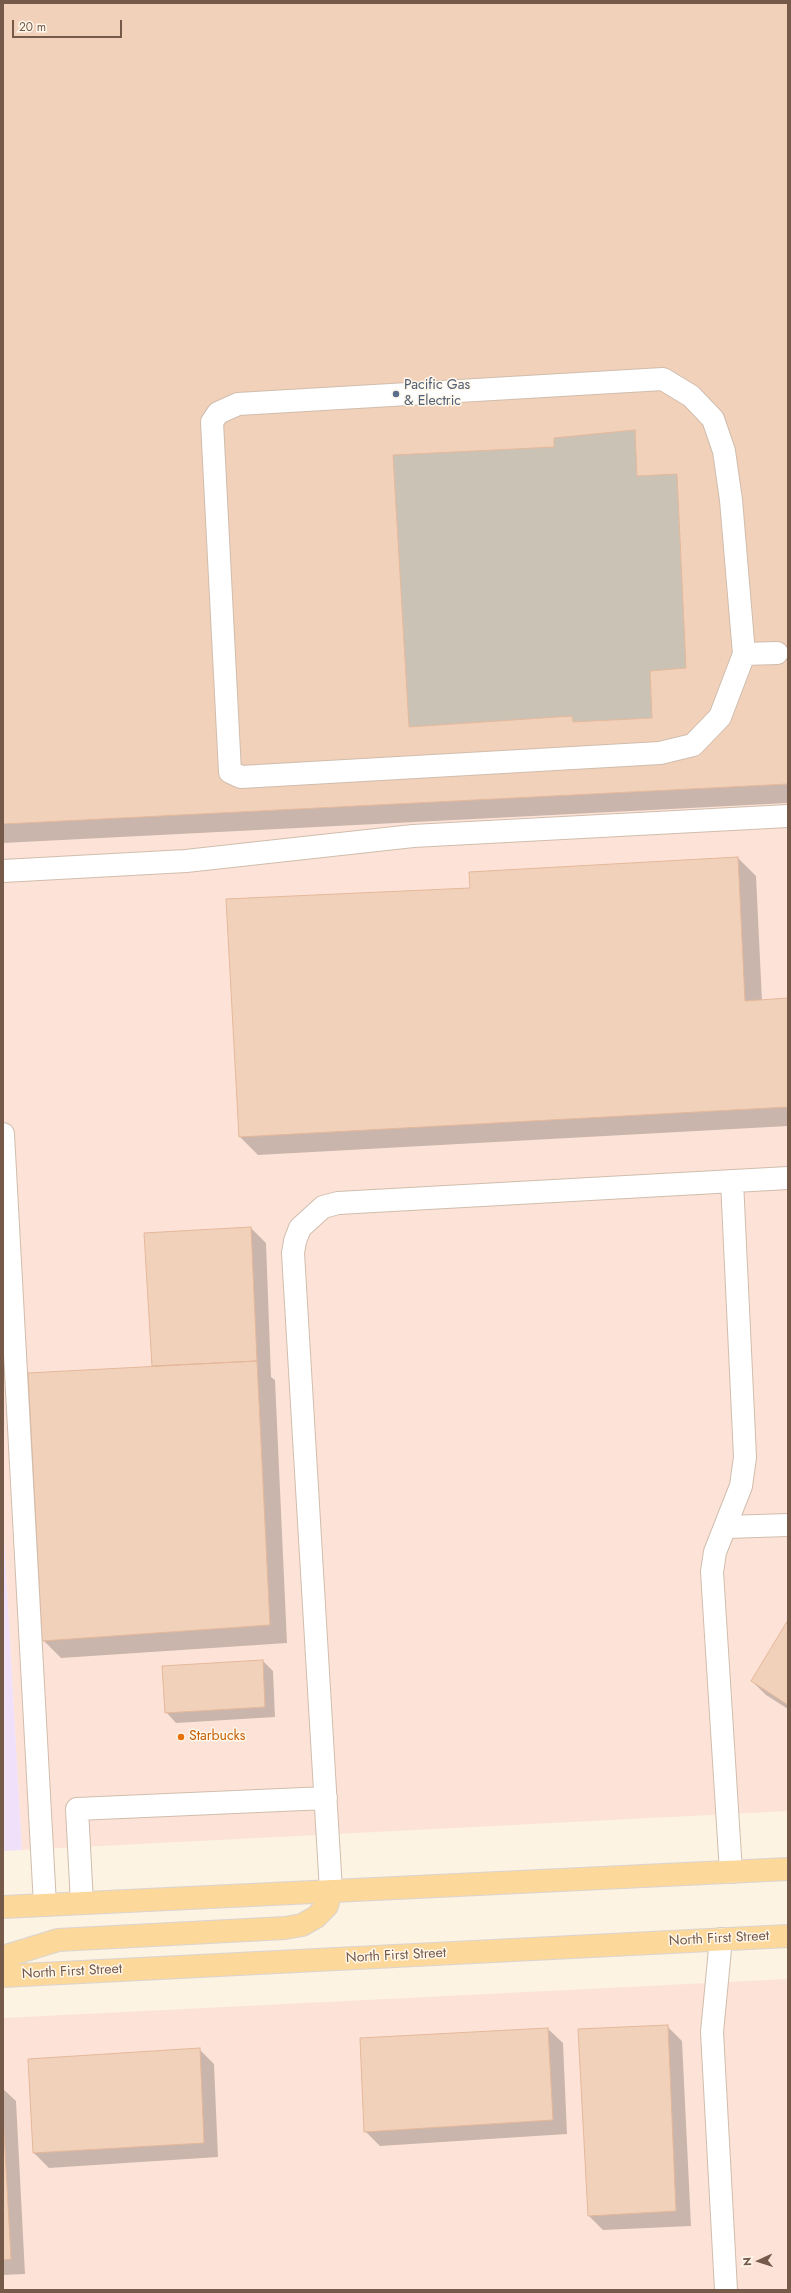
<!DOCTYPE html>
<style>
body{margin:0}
#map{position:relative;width:791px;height:2293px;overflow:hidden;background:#fcf3e3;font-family:Jost,sans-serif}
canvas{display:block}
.frame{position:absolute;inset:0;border:4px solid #755949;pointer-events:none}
.north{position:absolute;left:739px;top:2241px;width:40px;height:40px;-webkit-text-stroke:3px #fff7ea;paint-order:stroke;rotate:267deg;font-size:11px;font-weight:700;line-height:16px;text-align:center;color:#755949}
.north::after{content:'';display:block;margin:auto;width:14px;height:18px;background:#755949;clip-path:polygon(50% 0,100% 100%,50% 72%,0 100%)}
.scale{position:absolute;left:12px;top:20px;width:110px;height:18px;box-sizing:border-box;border:2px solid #755949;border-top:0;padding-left:5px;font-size:12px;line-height:14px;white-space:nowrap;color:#755949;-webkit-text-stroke:3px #fff7ea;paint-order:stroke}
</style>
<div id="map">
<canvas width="791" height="2293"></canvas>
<div class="frame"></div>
<div class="north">N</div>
<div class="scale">20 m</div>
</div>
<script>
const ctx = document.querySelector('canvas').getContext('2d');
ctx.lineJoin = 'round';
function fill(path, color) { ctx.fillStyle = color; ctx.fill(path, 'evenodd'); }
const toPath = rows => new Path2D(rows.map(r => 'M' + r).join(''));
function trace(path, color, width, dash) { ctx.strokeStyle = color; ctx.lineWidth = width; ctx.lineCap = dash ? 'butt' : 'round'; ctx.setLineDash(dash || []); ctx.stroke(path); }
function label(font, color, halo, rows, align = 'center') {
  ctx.font = font + ' Jost,sans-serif'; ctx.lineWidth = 3; ctx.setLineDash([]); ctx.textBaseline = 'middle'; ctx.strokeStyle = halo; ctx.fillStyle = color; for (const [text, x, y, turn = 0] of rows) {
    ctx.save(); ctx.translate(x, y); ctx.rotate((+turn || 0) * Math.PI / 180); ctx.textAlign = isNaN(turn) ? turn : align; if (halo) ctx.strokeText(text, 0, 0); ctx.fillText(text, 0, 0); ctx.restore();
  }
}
const commercial = toPath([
 [788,784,788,1811,22,1850,3,1519,3,824],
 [788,1979,788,2290,3,2290,3,2018]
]);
const education = toPath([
 [3,1519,22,1850,3,1851]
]);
const shadow = toPath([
 [3,3,788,3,788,803,3,843],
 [738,858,756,876,762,1001,788,999,788,1126,258,1155,240,1137,471,889,470,873],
 [251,1228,266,1243,271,1377,275,1380,287,1643,61,1658,43,1640,154,1368,145,1234],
 [788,1622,788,1709,766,1695,752,1681],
 [263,1661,273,1671,275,1717,176,1723,166,1712],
 [667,2026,682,2041,691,2226,603,2230,589,2216],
 [548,2029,563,2043,567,2134,380,2146,365,2131],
 [199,2049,214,2064,218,2157,49,2168,34,2153],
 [3,2089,16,2101,25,2274,3,2275]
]);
const building = toPath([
 [3,3,788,3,788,784,3,824,3,3],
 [635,430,637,476,677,474,686,668,650,671,652,718,573,722,572,716,409,727,393,455,554,447,554,438,635,430],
 [738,857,745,1001,788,998,788,1107,239,1137,226,899,470,888,469,872,738,857],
 [251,1227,257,1361,152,1366,144,1233,251,1227],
 [257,1361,270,1625,42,1641,28,1373,257,1361],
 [788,1620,788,1705,751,1681,788,1620],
 [263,1660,265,1707,165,1713,162,1666,263,1660],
 [668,2025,676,2211,588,2216,578,2029,668,2025],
 [548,2028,553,2120,364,2132,360,2038,548,2028],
 [200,2048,204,2143,33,2153,28,2059,200,2048],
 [3,2114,11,2259,3,2260,3,2114]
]);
const minor = toPath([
 [744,654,731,500,724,451,713,419,691,396,663,379,238,404,218,413,212,422,230,772,241,777,660,753,693,745,720,717,744,654,777,653],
 [3,871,186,861,413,836,788,816],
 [3,1134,45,1905],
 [727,1527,788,1525],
 [731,1872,712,1572,715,1552,741,1486,745,1457,732,1181],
 [331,1891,293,1253,295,1241,300,1228,323,1207,338,1203,788,1178],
 [82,1903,77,1809,326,1798],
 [721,1939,712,2032,726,2290]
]);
const major = toPath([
 [3,1907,788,1869],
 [3,1957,58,1940,285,1928,302,1925,316,1917,327,1906,331,1891],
 [3,1976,788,1936]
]);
const markers = [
 [396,394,4,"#5c6f8a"],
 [181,1737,4,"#e8710a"]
];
const serviceNames = [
 ["Pacific Gas",404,386],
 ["& Electric",404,402]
];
const foodNames = [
 ["Starbucks",189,1737]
];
const streetNames = [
 ["North First Street",719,1939,-3],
 ["North First Street",396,1956,-3],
 ["North First Street",72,1972,-3]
];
fill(commercial, '#fde3d7');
fill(education, '#f0e0f9');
fill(shadow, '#0003');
fill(building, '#f2d1bb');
trace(building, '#e5b89b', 1);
trace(minor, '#d0bdad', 24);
trace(major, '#dbd4d0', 24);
trace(minor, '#fff', 22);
trace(major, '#fcd89b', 22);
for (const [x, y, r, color] of markers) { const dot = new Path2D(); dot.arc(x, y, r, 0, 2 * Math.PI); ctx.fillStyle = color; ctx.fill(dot); trace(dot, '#fff7ea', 1.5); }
label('14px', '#4e5e75', '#fff7ea', serviceNames, 'left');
label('14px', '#c56008', '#fff7ea', foodNames, 'left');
label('14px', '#755949', '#fff7ea', streetNames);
</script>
